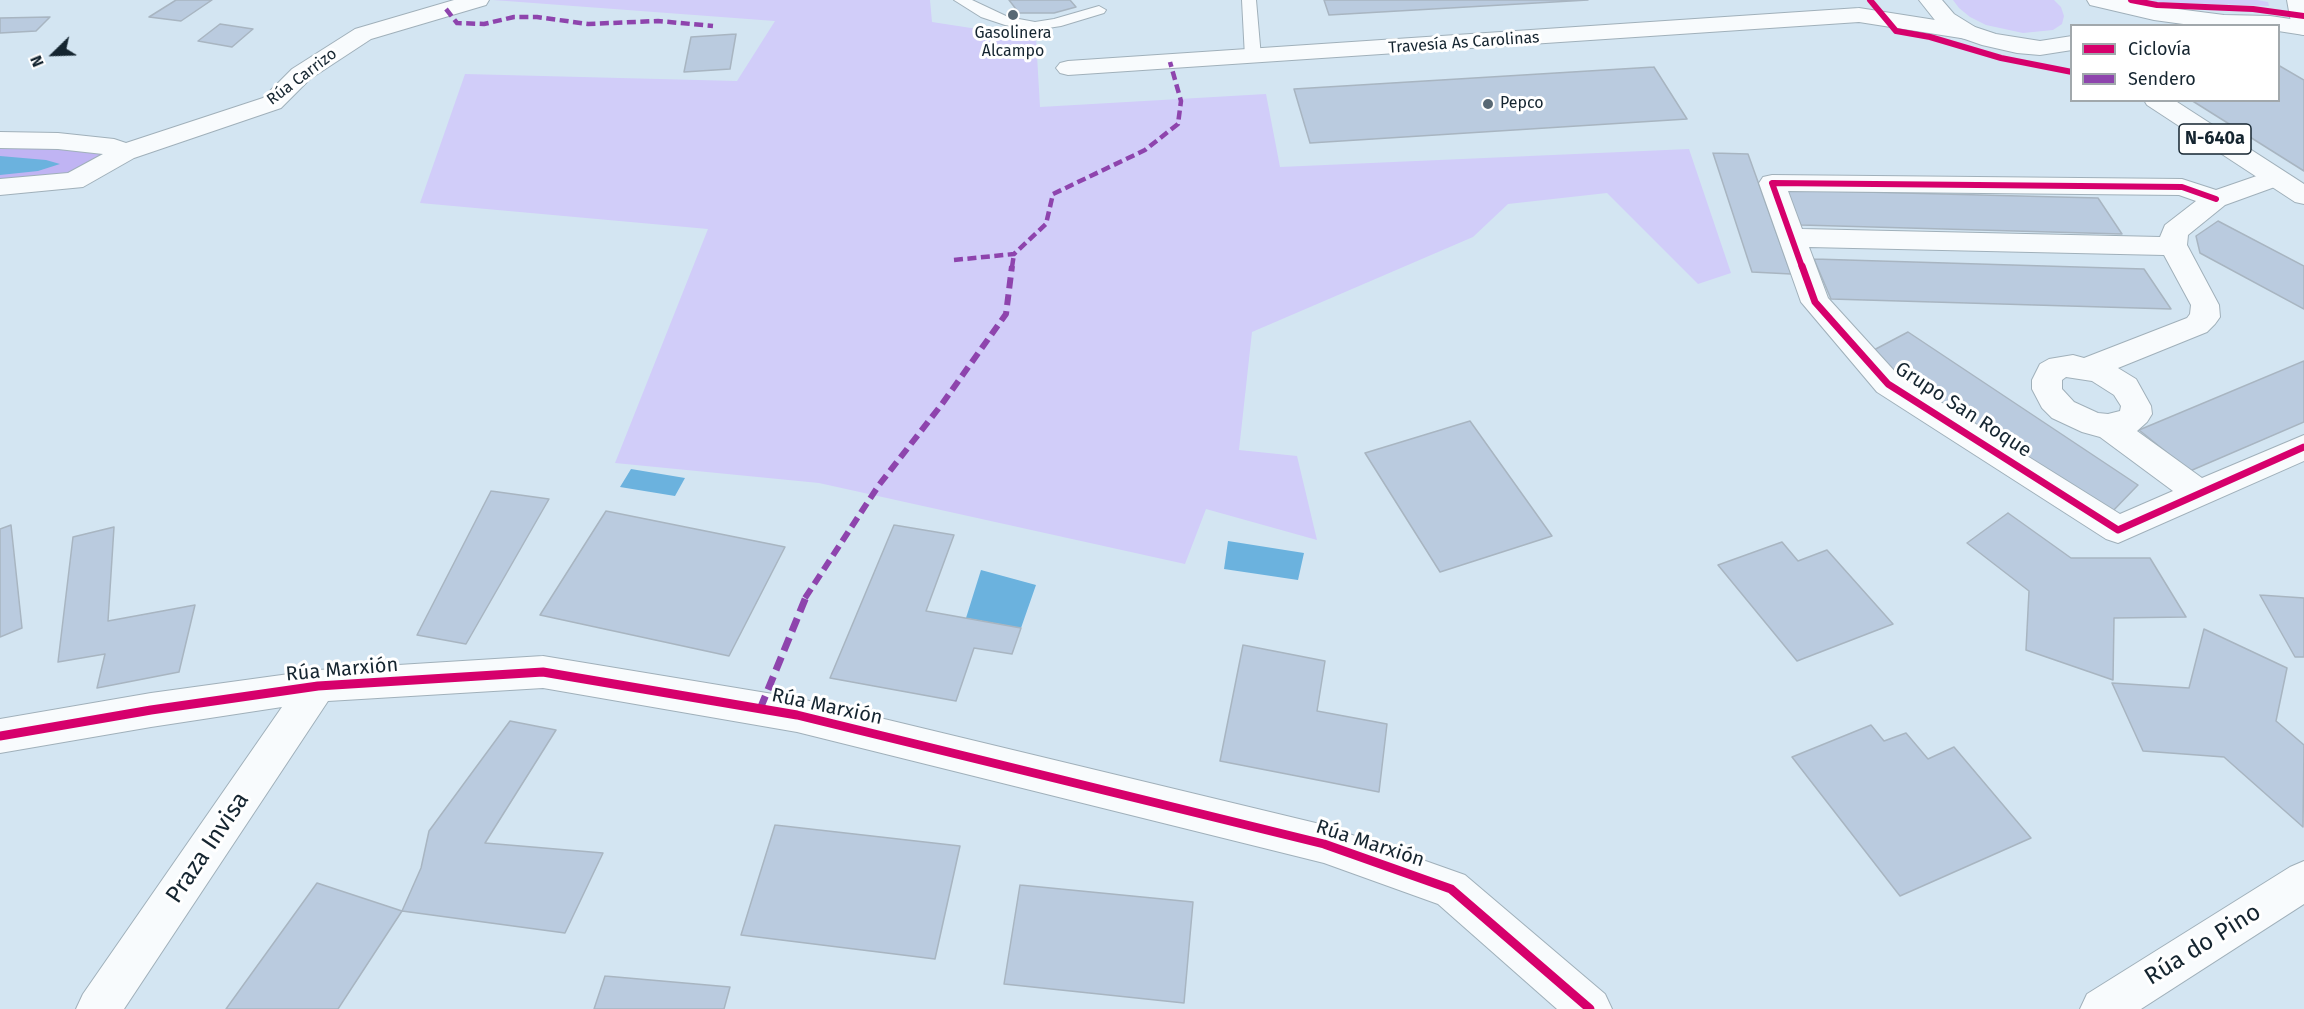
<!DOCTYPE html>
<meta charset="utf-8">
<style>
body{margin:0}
#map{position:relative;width:2304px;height:1009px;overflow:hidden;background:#d3e5f2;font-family:"Fira Sans",sans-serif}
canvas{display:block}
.legend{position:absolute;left:2070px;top:24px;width:210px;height:78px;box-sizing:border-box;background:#fff;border:2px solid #a1a8ac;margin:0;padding:8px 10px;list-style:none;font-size:18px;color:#152530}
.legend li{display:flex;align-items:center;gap:12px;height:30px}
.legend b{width:30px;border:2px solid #a1a8ac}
.north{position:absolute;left:24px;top:24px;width:60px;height:60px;-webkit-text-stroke:4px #fff;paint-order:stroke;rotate:247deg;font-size:16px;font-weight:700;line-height:24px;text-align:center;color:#152530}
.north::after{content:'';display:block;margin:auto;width:21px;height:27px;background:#152530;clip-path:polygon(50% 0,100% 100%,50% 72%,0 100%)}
</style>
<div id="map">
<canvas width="2304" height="1009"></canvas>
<ul class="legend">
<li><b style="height:8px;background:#d6006c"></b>Ciclovía</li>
<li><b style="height:8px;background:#8e44ad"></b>Sendero</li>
</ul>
<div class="north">N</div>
</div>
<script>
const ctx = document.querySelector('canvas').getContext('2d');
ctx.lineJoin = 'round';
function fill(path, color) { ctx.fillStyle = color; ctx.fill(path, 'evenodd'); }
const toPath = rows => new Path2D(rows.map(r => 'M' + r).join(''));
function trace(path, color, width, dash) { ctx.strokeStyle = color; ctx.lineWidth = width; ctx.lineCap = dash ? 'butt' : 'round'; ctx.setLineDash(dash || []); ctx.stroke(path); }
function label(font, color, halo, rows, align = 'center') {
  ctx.font = font + ' "Fira Sans",sans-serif'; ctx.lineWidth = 6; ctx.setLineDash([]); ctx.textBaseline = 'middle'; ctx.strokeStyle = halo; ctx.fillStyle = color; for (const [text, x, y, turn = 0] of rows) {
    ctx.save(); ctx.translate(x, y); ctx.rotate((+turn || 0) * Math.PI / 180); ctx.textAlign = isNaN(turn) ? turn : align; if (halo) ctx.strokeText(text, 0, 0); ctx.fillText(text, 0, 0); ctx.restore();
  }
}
const green = toPath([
 [493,0,930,0,932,22,1036,38,1040,107,1266,94,1280,167,1689,149,1731,273,1698,284,1607,193,1508,204,1473,237,1252,332,1239,450,1297,456,1317,540,1206,509,1185,564,819,483,615,463,708,229,420,203,465,74,737,81,775,21],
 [1953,0,2054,0,2061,7,2064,16,2062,24,2053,30,2023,33,1986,25,1970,17,1959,8],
 [2149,0,2257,0,2268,2,2269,6,2161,2]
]);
const forest = toPath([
 [0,140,114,147,74,181,0,187]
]);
const water = toPath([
 [0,156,46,160,60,164,38,171,0,175],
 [631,469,685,478,675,496,620,487],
 [1228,541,1304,553,1298,580,1224,569],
 [981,570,1036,585,1021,628,966,618]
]);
const building = toPath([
 [176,0,212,0,181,21,149,17,176,0],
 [1009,0,1070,0,1076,7,1054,13,1019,13,1009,0],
 [1324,0,1588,0,1329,15,1324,0],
 [50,17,36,31,0,33,0,18,50,17],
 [220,24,253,29,232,47,198,41,220,24],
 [736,34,730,69,684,72,691,37,736,34],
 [2278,65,2304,80,2304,171,2191,100,2278,100,2278,65],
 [1654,67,1687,119,1310,143,1294,89,1654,67],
 [1713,153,1748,154,1791,274,1752,272,1713,153],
 [1785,190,2098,198,2122,234,1801,225,1785,190],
 [2218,221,2304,266,2304,309,2200,253,2196,236,2218,221],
 [1814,259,2144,269,2171,309,1831,299,1814,259],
 [1908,332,2138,485,2109,515,1902,382,1872,351,1908,332],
 [2304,361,2304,422,2190,471,2139,430,2304,361],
 [1470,421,1552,536,1440,572,1365,453,1470,421],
 [491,491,549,499,466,644,417,635,491,491],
 [606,511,785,547,729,656,540,615,606,511],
 [2008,513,2071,558,2150,558,2186,617,2114,618,2113,680,2026,650,2029,591,1967,543,2008,513],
 [11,525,22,628,0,637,0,529,11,525],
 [894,525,954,535,926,611,1021,628,1012,654,974,648,956,701,830,678,894,525],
 [114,527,108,621,195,605,179,672,97,688,105,654,58,662,73,537,114,527],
 [1782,542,1798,561,1827,550,1893,624,1797,661,1718,565,1782,542],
 [2260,595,2304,598,2304,657,2295,657,2260,595],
 [2204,629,2287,668,2276,721,2304,745,2303,827,2224,757,2143,751,2112,683,2189,688,2204,629],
 [1243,645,1325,661,1317,711,1387,724,1379,792,1220,761,1243,645],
 [510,721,556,730,485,843,603,853,565,933,402,911,421,868,429,831,510,721],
 [1871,725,1884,741,1906,733,1928,759,1954,747,2031,838,1900,896,1792,757,1871,725],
 [775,825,960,846,935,959,741,935,775,825],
 [317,883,402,911,338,1009,226,1009,317,883],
 [1020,885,1193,902,1184,1003,1004,984,1020,885],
 [605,976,730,987,724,1009,594,1009,605,976]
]);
const service = toPath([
 [954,0,972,0,1008,17,1035,22,1054,19,1099,6,1106,10,1104,13,1061,26,1035,30,1005,25,981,17,954,0],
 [1242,0,1256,0,1261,57,1253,62,1245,57,1242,0]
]);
const minor = toPath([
 [454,0,489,0,486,5,371,39,310,79,281,108,134,158,83,187,0,195,0,179,68,173,103,154,58,149,0,148,0,132,58,133,114,139,126,143,263,98,292,69,355,29,454,0],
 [2287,0,2304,0,2304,35,2296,33,2292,28,2287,0],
 [1859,8,1967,25,1975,27,1979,32,1975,37,1967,39,1859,22,1068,75,1060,73,1056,68,1060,63,1068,61,1859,8],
 [2274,170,2283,172,2287,178,2283,184,2225,205,2188,235,2187,245,2219,305,2220,317,2215,324,2207,332,2118,368,2136,379,2151,406,2152,414,2147,422,2137,431,2202,478,2304,435,2304,461,2118,543,2106,539,1877,392,1801,302,1759,183,1763,177,1772,175,2182,179,2216,190,2274,170],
 [1788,191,2179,195,2196,201,2165,225,2160,237,1802,229,1788,191],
 [1809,247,2164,255,2191,305,2190,314,2187,318,2084,358,2073,355,2049,359,2040,364,2032,380,2032,389,2042,408,2052,418,2082,432,2100,437,2173,491,2120,514,1899,376,1828,298,1809,247],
 [2066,377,2092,381,2114,395,2121,406,2120,411,2108,414,2098,413,2074,402,2062,389,2062,380,2066,377],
 [543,656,797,698,1324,825,1465,875,1605,994,1612,1009,1557,1009,1438,904,1324,863,797,732,543,688,328,701,124,1009,76,1009,83,994,282,707,151,727,0,753,0,719,151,693,318,670,543,656],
 [2304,861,2304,904,2141,1009,2080,1009,2087,994,2290,867,2304,861]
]);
const primary = toPath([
 [1919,0,1942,0,1954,14,1975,27,1996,34,2040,41,2072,36,2072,50,2040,55,2017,53,1982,45,1959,37,1938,24,1919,0],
 [2087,0,2127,0,2154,6,2224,15,2270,16,2304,21,2304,35,2278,31,2278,26,2198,26,2154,20,2090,5,2087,0],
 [2144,100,2174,100,2304,184,2304,204,2295,202,2147,105,2144,100]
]);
const quietFar2 = toPath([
 [446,9,457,23,484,24,514,17,537,17,588,24,658,21,713,26],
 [954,260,1014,254,1046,224,1053,194,1145,150,1178,124,1181,101,1170,62],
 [1012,267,1014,254]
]);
const quietFar1 = toPath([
 [805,598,879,485,942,404,1006,314,1012,266]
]);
const quiet = toPath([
 [760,709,806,597]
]);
const cyclewayFar2 = toPath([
 [1870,0,1896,31,1930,37,2001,58,2072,72],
 [2131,0,2157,5,2253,9,2304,16],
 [1802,267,1772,183,2182,187,2216,199]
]);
const cyclewayFar1 = toPath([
 [1802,266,1815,302,1888,384,2118,530,2304,447]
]);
const cycleway = toPath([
 [0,736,151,710,318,686,543,672,797,715,1324,844,1451,889,1590,1009]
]);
const markers = [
 [1013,15,6,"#586874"],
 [1488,104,6,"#586874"]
];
const farPoinames = [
 ["Gasolinera",1013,34],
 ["Alcampo",1013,52],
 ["Pepco",1500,104,"left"]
];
const farStreetnames = [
 ["Travesía As Carolinas",1464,43,-4],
 ["Rúa Carrizo",302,77,-37]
];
const shields = [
 [2215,139,72]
];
const shieldNames = [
 ["N-640a",2215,139]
];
const streetNames = [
 ["Grupo San Roque",1963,410,33],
 ["Rúa Marxión",342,670,-5],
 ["Rúa Marxión",827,707,12],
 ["Rúa Marxión",1370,844,18]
];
const nearStreetnames = [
 ["Praza Invisa",208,848,-56],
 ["Rúa do Pino",2203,945,-32]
];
fill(green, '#d1cdf9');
fill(forest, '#c0b4f3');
fill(water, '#6bb2de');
fill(building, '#bacbdf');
trace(building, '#a8b5c1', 1.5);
trace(service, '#a0b0ba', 2);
trace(minor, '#a0b0ba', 2);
trace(primary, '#a0b0ba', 2);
fill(service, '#f8fbfd');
fill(minor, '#f8fbfd');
fill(primary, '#f8fbfd');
trace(quietFar2, '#8e44ad', 4.5, [9, 4.5]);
trace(quietFar1, '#8e44ad', 6, [11, 6]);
trace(quiet, '#8e44ad', 7, [14, 7]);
trace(cyclewayFar2, '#d6006c', 6);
trace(cyclewayFar1, '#d6006c', 7);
trace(cycleway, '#d6006c', 9);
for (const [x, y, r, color] of markers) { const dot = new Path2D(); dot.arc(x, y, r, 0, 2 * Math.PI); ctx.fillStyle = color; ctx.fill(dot); trace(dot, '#fff', 2); }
label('16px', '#152530', '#fff', farPoinames);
label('16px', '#152530', '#fff', farStreetnames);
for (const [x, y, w] of shields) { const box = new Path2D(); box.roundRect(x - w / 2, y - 15, w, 30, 4.5); ctx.fillStyle = '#fff'; ctx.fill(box); trace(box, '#152530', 1.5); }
label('bold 18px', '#152530', null, shieldNames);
label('20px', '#152530', '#fff', streetNames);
label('24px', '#152530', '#fff', nearStreetnames);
</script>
